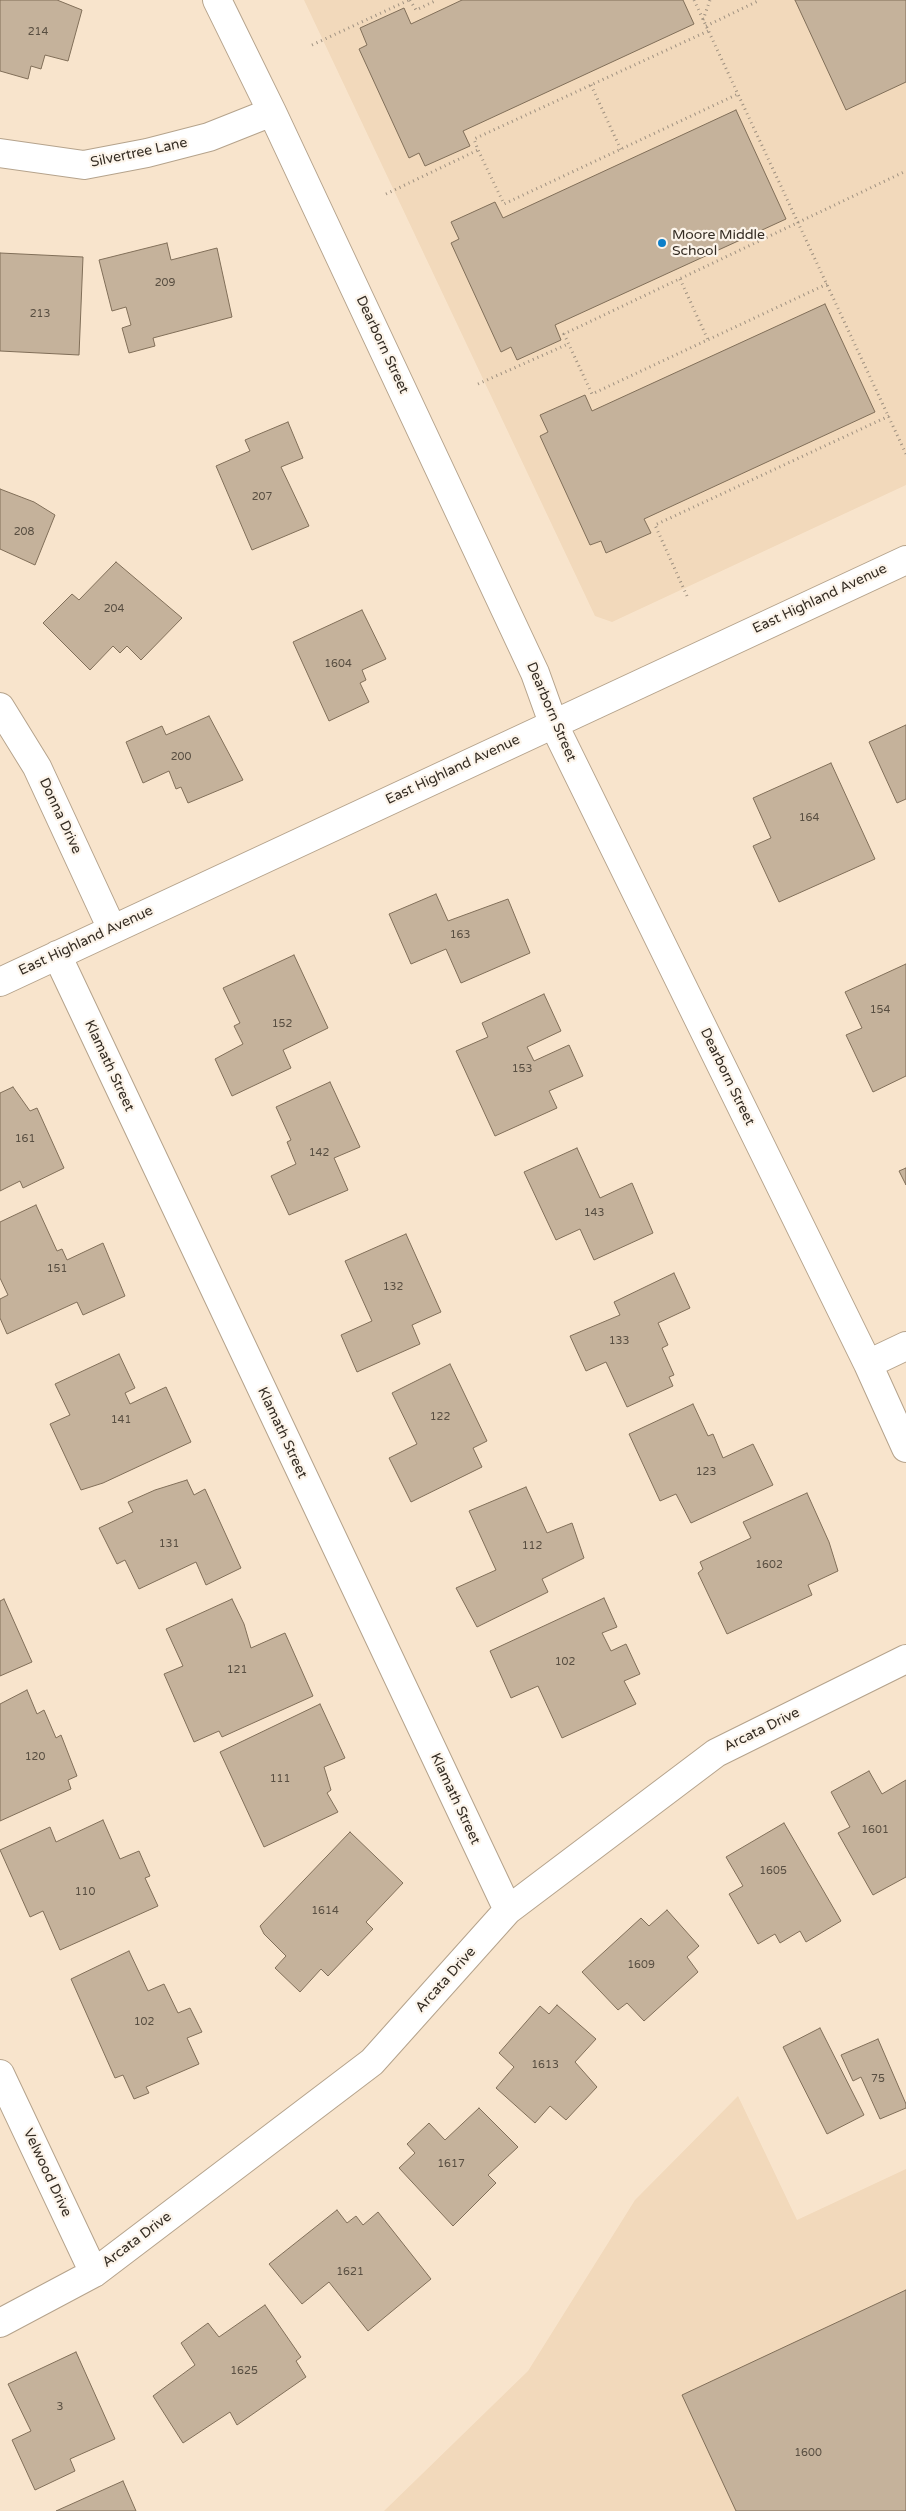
<!DOCTYPE html>
<style>
body{margin:0}
canvas{display:block;background:#f8e4cc}
</style>
<canvas width="906" height="2511"></canvas>
<script>
const ctx = document.querySelector('canvas').getContext('2d');
ctx.lineJoin = 'round';
function fill(path, color) { ctx.fillStyle = color; ctx.fill(path, 'evenodd'); }
const toPath = rows => new Path2D(rows.map(r => 'M' + r).join(''));
function trace(path, color, width, dash) { ctx.strokeStyle = color; ctx.lineWidth = width; ctx.lineCap = dash ? 'butt' : 'round'; ctx.setLineDash(dash || []); ctx.stroke(path); }
function label(font, color, halo, rows, align = 'center') {
  ctx.font = font + ' "Varela Round",sans-serif'; ctx.lineWidth = 4.5; ctx.setLineDash([]); ctx.textBaseline = 'middle'; ctx.strokeStyle = halo; ctx.fillStyle = color; for (const [text, x, y, turn = 0] of rows) {
    ctx.save(); ctx.translate(x, y); ctx.rotate((+turn || 0) * Math.PI / 180); ctx.textAlign = isNaN(turn) ? turn : align; if (halo) ctx.strokeText(text, 0, 0); ctx.fillText(text, 0, 0); ctx.restore();
  }
}
const built = toPath([
 [304,0,906,0,906,485,612,622,595,616],
 [738,2096,797,2220,906,2169,906,2511,384,2511,528,2371,635,2200]
]);
const building = toPath([
 [0,0,57,0,82,10,68,61,45,55,41,69,31,66,28,79,0,71,0,0],
 [462,0,683,0,694,24,463,131,470,146,425,166,419,153,409,158,359,49,367,45,360,28,404,8,411,24,462,0],
 [795,0,906,0,906,82,846,110,795,0],
 [736,110,786,219,555,325,561,340,517,360,511,347,501,352,451,243,459,239,451,222,495,202,503,218,736,110],
 [167,243,171,260,217,248,232,317,153,338,155,346,129,353,122,328,131,325,126,307,112,311,99,260,167,243],
 [0,253,83,257,79,355,0,351,0,253],
 [825,304,875,412,644,519,651,533,606,553,601,541,590,545,540,436,548,432,540,415,585,395,592,411,825,304],
 [288,422,303,458,281,467,309,526,252,550,216,466,250,451,245,440,288,422],
 [0,489,34,502,55,515,35,565,0,549,0,489],
 [116,562,182,618,141,660,127,646,120,653,113,646,90,670,43,623,72,594,79,600,116,562],
 [362,610,386,659,362,670,366,680,360,683,369,702,329,721,293,642,362,610],
 [209,716,243,780,188,803,181,787,176,789,169,771,143,783,126,742,162,726,166,735,209,716],
 [906,725,906,799,897,803,869,742,906,725],
 [831,763,875,859,779,902,753,846,771,838,753,798,831,763],
 [436,894,448,921,508,899,530,953,461,983,446,949,411,964,389,914,436,894],
 [294,955,328,1028,283,1050,291,1068,232,1096,215,1059,243,1044,234,1026,240,1023,223,988,294,955],
 [906,964,906,1076,873,1092,846,1035,862,1028,845,992,906,964],
 [544,994,561,1031,527,1047,534,1061,569,1045,583,1076,549,1091,557,1108,495,1136,456,1051,488,1037,482,1023,544,994],
 [330,1082,360,1147,334,1158,348,1190,289,1215,271,1176,296,1164,287,1142,291,1140,276,1107,330,1082],
 [13,1087,30,1111,37,1108,64,1168,23,1188,20,1181,0,1191,0,1093,13,1087],
 [577,1148,600,1198,632,1183,653,1233,594,1260,580,1229,556,1240,524,1172,577,1148],
 [906,1168,906,1185,899,1171,906,1168],
 [36,1205,57,1251,62,1249,67,1260,103,1243,125,1296,83,1315,77,1302,7,1334,0,1318,0,1299,8,1295,0,1278,0,1222,36,1205],
 [406,1234,441,1312,412,1325,420,1344,357,1372,341,1335,372,1321,345,1261,406,1234],
 [674,1273,690,1308,658,1323,668,1345,662,1348,674,1375,669,1377,673,1386,627,1407,606,1362,586,1371,570,1336,620,1315,614,1302,674,1273],
 [119,1354,135,1388,125,1393,130,1404,166,1387,191,1442,103,1483,81,1490,50,1424,70,1415,55,1384,119,1354],
 [450,1364,487,1441,473,1448,482,1467,411,1502,389,1458,417,1444,392,1393,450,1364],
 [693,1404,708,1436,713,1434,723,1458,753,1444,773,1485,691,1523,676,1494,660,1501,629,1434,693,1404],
 [187,1480,194,1495,205,1489,241,1568,206,1585,196,1562,139,1589,125,1560,117,1564,99,1528,133,1512,128,1502,155,1490,187,1480],
 [526,1487,547,1533,572,1523,584,1558,542,1579,548,1592,477,1627,456,1588,496,1570,469,1511,526,1487],
 [807,1493,829,1542,838,1571,808,1585,812,1595,727,1634,698,1573,703,1569,700,1562,751,1538,743,1522,807,1493],
 [604,1598,617,1627,602,1633,611,1651,626,1644,640,1674,624,1681,636,1704,562,1738,538,1686,511,1698,490,1651,604,1598],
 [4,1599,32,1662,0,1676,0,1601,4,1599],
 [232,1599,244,1624,251,1648,285,1633,313,1696,222,1737,219,1731,194,1742,164,1674,183,1666,166,1629,232,1599],
 [27,1690,37,1714,44,1710,56,1738,61,1735,77,1776,68,1780,71,1789,0,1821,0,1704,27,1690],
 [320,1704,345,1758,324,1767,331,1790,327,1793,338,1812,264,1847,220,1752,320,1704],
 [869,1771,882,1794,906,1780,906,1877,873,1895,838,1833,850,1827,831,1792,869,1771],
 [103,1820,120,1859,139,1851,150,1876,145,1878,158,1906,60,1950,43,1911,30,1917,0,1850,50,1827,56,1842,103,1820],
 [784,1823,841,1921,806,1942,800,1931,780,1943,775,1934,758,1944,729,1894,743,1886,726,1857,784,1823],
 [350,1832,403,1883,366,1922,373,1929,328,1976,321,1969,300,1992,275,1968,286,1956,264,1934,260,1926,350,1832],
 [667,1910,699,1946,687,1957,698,1972,644,2021,627,2003,618,2010,582,1972,641,1918,649,1926,667,1910],
 [129,1951,148,1991,164,1984,178,2013,190,2008,202,2032,187,2038,199,2064,146,2087,149,2093,134,2099,123,2075,115,2078,71,1979,129,1951],
 [557,2005,596,2039,575,2062,597,2087,566,2120,550,2106,535,2123,496,2088,514,2067,499,2053,540,2006,549,2014,557,2005],
 [820,2028,864,2115,827,2134,783,2047,820,2028],
 [878,2039,906,2104,906,2108,880,2119,861,2077,853,2081,841,2055,878,2039],
 [479,2108,518,2147,488,2175,496,2183,453,2226,399,2168,415,2153,407,2144,429,2123,445,2140,479,2108],
 [337,2210,347,2223,356,2216,363,2225,378,2212,431,2279,368,2331,329,2282,302,2304,269,2264,337,2210],
 [906,2290,906,2511,736,2511,682,2395,906,2290],
 [265,2305,301,2357,296,2361,306,2377,237,2425,230,2412,183,2443,153,2396,195,2365,181,2343,208,2323,219,2337,265,2305],
 [76,2352,115,2439,70,2459,75,2471,35,2490,12,2440,31,2431,8,2384,76,2352],
 [123,2481,136,2511,56,2511,123,2481]
]);
const path = toPath([
 [410,0,416,10,437,0],
 [694,0,906,454],
 [703,20,710,0],
 [706,26,760,0],
 [708,31,474,139,478,150,504,204,738,94],
 [312,45,409,0],
 [591,85,621,150],
 [386,194,478,150],
 [680,279,708,340],
 [827,284,592,394,564,334,906,171],
 [478,384,568,344],
 [687,596,655,525,889,416]
]);
const minor = toPath([
 [217,0,272,112,535,673,553,723,868,1364,906,1448],
 [0,153,84,165,147,153,209,137,272,112],
 [0,707,37,767,112,929],
 [57,955,508,1910],
 [0,982,906,560],
 [868,1364,906,1346],
 [0,2074,94,2273],
 [0,2323,94,2273,372,2062,508,1910,716,1753,906,1659]
]);
const markers = [
 [662,243,5,"#0c7fc9"]
];
const numberNames = [
 ["214",38,32],
 ["209",165,283],
 ["213",40,314],
 ["207",262,497],
 ["208",24,532],
 ["204",114,609],
 ["1604",338,664],
 ["200",181,757],
 ["164",809,818],
 ["163",460,935],
 ["154",880,1010],
 ["152",282,1024],
 ["153",522,1069],
 ["161",25,1139],
 ["142",319,1153],
 ["143",594,1213],
 ["151",57,1269],
 ["132",393,1287],
 ["133",619,1341],
 ["122",440,1417],
 ["141",121,1420],
 ["123",706,1472],
 ["131",169,1544],
 ["112",532,1546],
 ["1602",769,1565],
 ["102",565,1662],
 ["121",237,1670],
 ["120",35,1757],
 ["111",280,1779],
 ["1601",875,1830],
 ["1605",773,1871],
 ["110",85,1892],
 ["1614",325,1911],
 ["1609",641,1965],
 ["102",144,2022],
 ["1613",545,2065],
 ["75",878,2079],
 ["1617",451,2164],
 ["1621",350,2272],
 ["1625",244,2371],
 ["3",60,2407],
 ["1600",808,2453]
];
const streetNames = [
 ["Silvertree Lane",139,153,-12],
 ["Dearborn Street",382,345,65],
 ["East Highland Avenue",820,599,-25],
 ["Dearborn Street",551,712,67],
 ["East Highland Avenue",453,770,-25],
 ["Donna Drive",60,816,65],
 ["East Highland Avenue",86,941,-25],
 ["Klamath Street",109,1066,65],
 ["Dearborn Street",727,1077,64],
 ["Klamath Street",282,1433,65],
 ["Arcata Drive",762,1730,-26],
 ["Klamath Street",455,1799,65],
 ["Arcata Drive",446,1980,-48],
 ["Velwood Drive",47,2173,65],
 ["Arcata Drive",137,2240,-37]
];
const poiNames = [
 ["Moore Middle",672,235],
 ["School",672,251]
];
fill(built, '#f2d9bb');
fill(building, '#c5b29b');
trace(building, '#816f59', 1);
trace(minor, '#b5a38c', 30);
trace(path, '#9f9180', 3, [1, 4]);
trace(minor, '#fff', 28);
for (const [x, y, r, color] of markers) { const dot = new Path2D(); dot.arc(x, y, r, 0, 2 * Math.PI); ctx.fillStyle = color; ctx.fill(dot); trace(dot, '#fcf4ea', 2); }
label('11px', '#584e41', null, numberNames);
label('14px', '#342c23', '#fcf4ea', streetNames);
label('14px', '#342c23', '#fcf4ea', poiNames, 'left');
</script>
